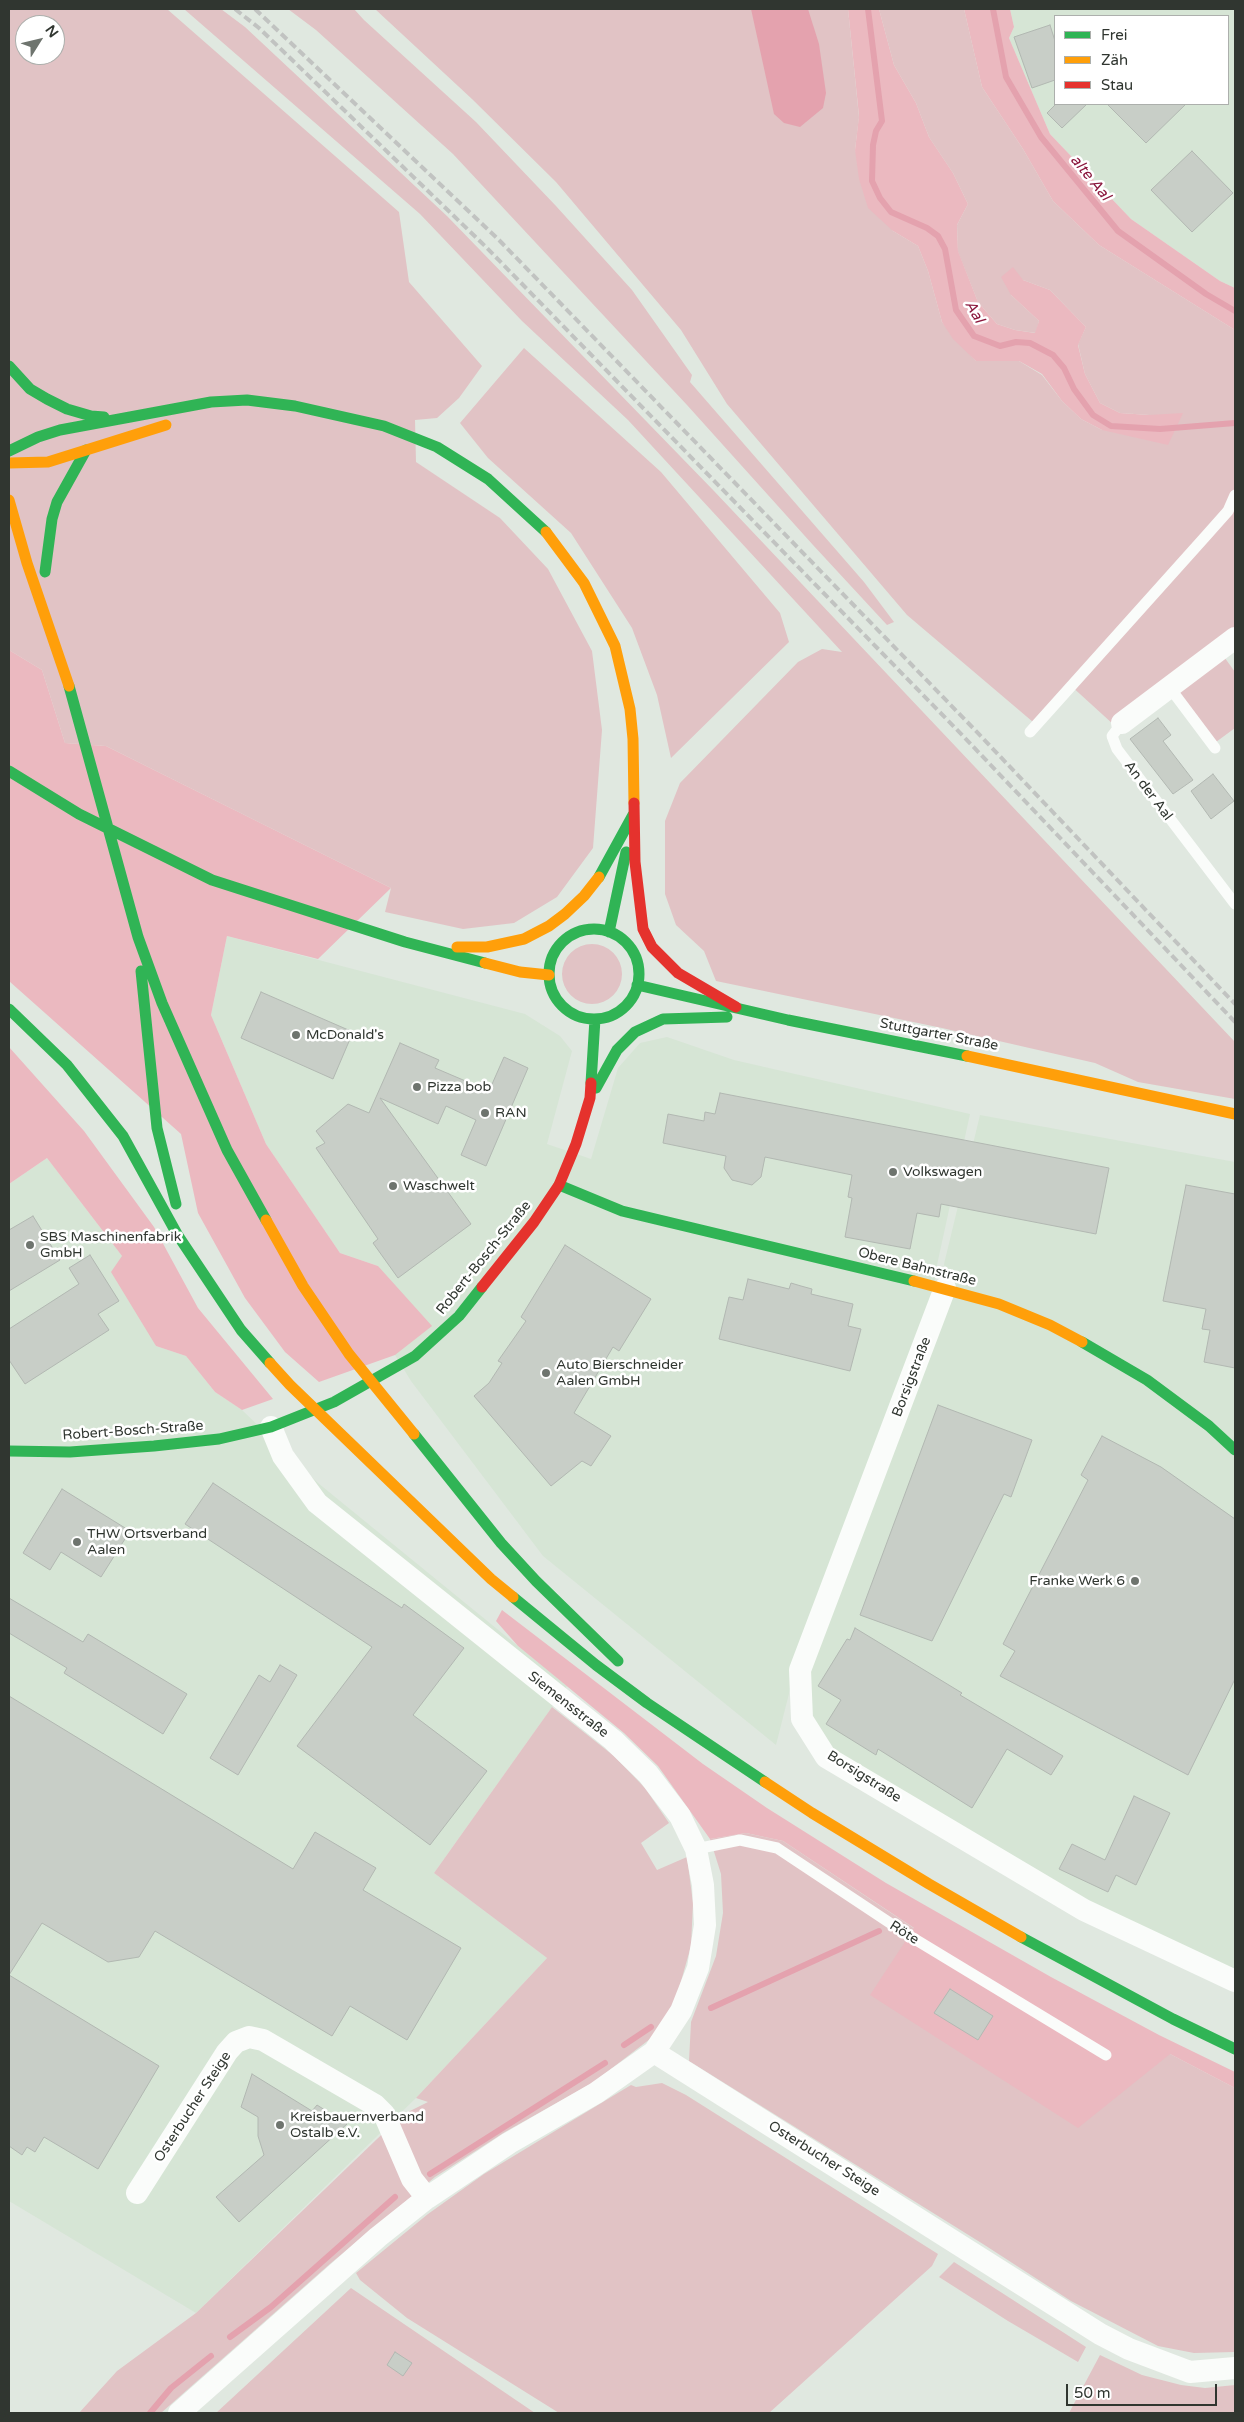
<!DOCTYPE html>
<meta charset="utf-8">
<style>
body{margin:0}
#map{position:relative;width:1244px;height:2422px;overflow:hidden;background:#e0e8e0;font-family:"Varela Round",sans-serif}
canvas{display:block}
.frame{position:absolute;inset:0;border:10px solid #303630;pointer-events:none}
.legend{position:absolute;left:1054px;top:15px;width:175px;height:90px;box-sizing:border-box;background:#fff;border:1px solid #acafac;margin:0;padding:6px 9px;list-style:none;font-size:15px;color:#303630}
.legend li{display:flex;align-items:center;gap:10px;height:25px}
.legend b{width:25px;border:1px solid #acafac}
.north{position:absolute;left:15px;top:15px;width:50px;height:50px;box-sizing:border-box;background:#fff;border:1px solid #acafac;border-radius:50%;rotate:54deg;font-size:14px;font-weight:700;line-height:20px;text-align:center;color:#303630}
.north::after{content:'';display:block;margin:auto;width:18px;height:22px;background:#6e746e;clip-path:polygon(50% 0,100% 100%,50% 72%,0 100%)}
.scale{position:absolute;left:1066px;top:2384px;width:151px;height:22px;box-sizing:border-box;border:2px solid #303630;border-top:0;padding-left:6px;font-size:15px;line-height:18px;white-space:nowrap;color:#303630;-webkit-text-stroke:4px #fff;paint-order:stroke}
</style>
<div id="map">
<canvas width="1244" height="2422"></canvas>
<div class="frame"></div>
<ul class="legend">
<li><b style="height:6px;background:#30b455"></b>Frei</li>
<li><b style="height:6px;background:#ff9f0a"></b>Zäh</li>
<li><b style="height:6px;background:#e5322d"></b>Stau</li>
</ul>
<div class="north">N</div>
<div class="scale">50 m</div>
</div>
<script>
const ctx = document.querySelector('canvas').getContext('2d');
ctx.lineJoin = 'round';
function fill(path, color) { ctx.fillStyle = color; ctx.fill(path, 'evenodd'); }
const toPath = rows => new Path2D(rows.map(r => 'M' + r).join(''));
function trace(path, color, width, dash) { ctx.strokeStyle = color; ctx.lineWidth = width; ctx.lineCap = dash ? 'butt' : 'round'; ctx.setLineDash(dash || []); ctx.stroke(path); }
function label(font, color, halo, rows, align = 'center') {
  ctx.font = font + ' "Varela Round",sans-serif'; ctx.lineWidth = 5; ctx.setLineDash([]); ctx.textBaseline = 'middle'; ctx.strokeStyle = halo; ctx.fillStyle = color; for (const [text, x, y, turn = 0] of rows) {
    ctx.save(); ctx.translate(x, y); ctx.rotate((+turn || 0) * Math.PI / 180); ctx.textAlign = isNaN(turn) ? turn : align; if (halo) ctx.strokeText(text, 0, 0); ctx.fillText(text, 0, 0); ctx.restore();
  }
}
const built = toPath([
 [1010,9,1235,9,1235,288,1220,281,1131,219,1050,134,1009,38,1014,27],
 [1055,16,1228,16,1228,104,1055,104],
 [227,936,525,1014,560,1036,572,1051,547,1144,591,1159,618,1068,640,1043,667,1037,734,1060,970,1114,937,1265,932,1301,795,1670,776,1745,543,1556,411,1381,395,1355,378,1266,340,1253,266,1144,211,1015],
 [980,1115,1235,1162,1235,1969,1092,1916,831,1750,808,1719,807,1673,950,1304,944,1264],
 [47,1158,122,1256,156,1346,186,1356,215,1392,242,1410,318,1483,567,1686,434,1873,547,1958,416,2098,196,2313,9,2201,9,1184]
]);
const green = toPath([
 [9,9,167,9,399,212,409,282,482,366,459,398,437,418,415,420,416,462,500,518,548,569,592,651,602,730,593,848,557,897,514,923,463,929,385,912,391,888,106,746,65,743,42,670,9,650],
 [25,25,55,25,55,55,25,55],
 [184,9,221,9,245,27,447,216,714,491,1235,1042,1235,1099,1138,1082,1095,1063,942,1028,716,981,704,951,676,925,665,894,665,821,680,783,798,662,822,649,842,652,628,420,522,321,420,214],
 [288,9,354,9,364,20,476,122,556,206,632,290,692,375,690,382,864,582,894,622,887,625,813,545,687,405,453,154,316,30],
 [375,9,848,9,859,117,855,150,893,231,918,246,928,271,942,322,976,361,1019,361,1042,375,1062,401,1081,419,1102,430,1149,415,1120,413,1100,403,1085,374,1078,344,1086,327,1050,290,1023,280,1011,295,1039,321,1036,333,1015,330,997,324,978,302,958,252,957,225,968,204,953,173,929,137,916,103,894,65,879,9,964,9,982,87,1023,149,1053,201,1099,245,1235,330,1235,630,1114,725,1069,684,1033,722,907,615,727,404,681,330,556,182,472,99],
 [524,348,661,472,780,613,789,642,671,758,657,695,632,628,571,533,488,458,460,423],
 [1222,654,1235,672,1235,728,1216,742,1176,689],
 '562 974a30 30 0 1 1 60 0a30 30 0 1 1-60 0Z',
 [552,1707,614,1756,645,1788,669,1823,641,1843,657,1870,687,1857,693,1903,691,1946,674,2006,650,2039,594,2082,505,2132,435,2177,331,2263,161,2413,79,2413,117,2371,196,2313,402,2115,428,2102,416,2098,547,1958,434,1873],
 [746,1833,783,1841,915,1929,871,1995,1170,2054,1235,2088,1235,2352,1194,2353,1158,2346,1071,2301,983,2244,689,2061,691,2022,716,1956,723,1913,721,1874,710,1839],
 [662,2083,686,2095,938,2254,932,2266,769,2413,559,2413,407,2318,360,2280,356,2273,428,2214,484,2174,631,2085,636,2087],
 [954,2262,1086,2347,1078,2362,1008,2321,939,2277],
 [351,2288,535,2413,216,2413],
 [1100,2355,1142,2375,1181,2385,1205,2388,1235,2385,1235,2413,1069,2413]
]);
const forest = toPath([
 [848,9,879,9,894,65,916,103,929,137,953,173,968,204,957,225,958,251,978,302,997,324,1015,330,1035,333,1039,321,1011,295,1001,277,1013,267,1023,280,1050,290,1086,327,1078,345,1085,374,1100,403,1120,413,1149,415,1183,413,1168,445,1102,430,1081,419,1062,401,1042,374,1019,361,976,361,953,339,942,322,928,271,918,246,893,231,868,208,859,179,855,150,859,116],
 [964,9,1010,9,1014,27,1009,38,1050,134,1131,219,1220,281,1235,288,1235,330,1099,245,1053,201,1023,149,982,87],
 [9,650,42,670,65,743,106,746,391,888,318,959,227,936,211,1015,266,1144,340,1253,378,1266,432,1326,395,1355,319,1382,285,1352,245,1298,198,1213,181,1134,9,981],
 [9,1047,84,1131,154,1227,198,1308,273,1399,242,1410,215,1392,186,1356,156,1346,111,1272,122,1256,47,1158,9,1184],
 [502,1610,703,1764,767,1808,886,1883,1051,1977,1159,2035,1235,2072,1235,2088,1170,2054,1078,2128,870,1995,914,1928,783,1841,746,1833,710,1839,658,1766,624,1733,518,1646,496,1621]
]);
const water = toPath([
 [751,9,808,9,819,44,826,93,823,108,800,127,784,123,774,114]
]);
const stream = toPath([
 [868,9,882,121,876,131,873,145,872,181,880,198,891,212,927,228,938,236,945,249,956,310,974,336,1000,346,1016,342,1030,343,1053,355,1064,368,1074,389,1093,415,1111,426,1160,429,1235,423],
 [993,9,1006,77,1041,137,1118,231,1206,294,1235,311],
 [711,2008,879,1931],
 [624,2045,651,2027],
 [430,2174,605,2063],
 [230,2337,271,2307,395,2197],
 [150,2413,171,2388,211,2356]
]);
const building = toPath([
 [1050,25,1055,41,1055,80,1032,88,1014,37,1050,25],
 [1056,104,1087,104,1062,128,1047,113,1056,104],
 [1107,104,1186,104,1146,143,1107,104],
 [1192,151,1233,193,1192,232,1151,190,1192,151],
 [1158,718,1171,735,1163,741,1193,780,1173,794,1130,739,1158,718],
 [1213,774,1234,801,1211,819,1191,791,1213,774],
 [261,992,353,1032,333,1079,241,1038,261,992],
 [400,1043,439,1060,435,1068,489,1091,504,1057,528,1068,486,1166,461,1155,476,1120,446,1106,438,1124,380,1098,471,1224,398,1278,373,1243,378,1239,316,1148,325,1143,316,1131,348,1104,369,1113,400,1043],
 [720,1093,1109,1168,1096,1234,941,1204,939,1217,917,1213,910,1249,845,1237,852,1198,848,1197,852,1175,765,1157,761,1177,752,1185,732,1180,724,1168,726,1156,663,1143,668,1114,704,1121,705,1112,715,1114,720,1093],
 [1186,1185,1235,1194,1235,1368,1204,1362,1210,1330,1202,1329,1206,1309,1163,1301,1186,1185],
 [33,1216,60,1260,9,1291,9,1230,33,1216],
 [565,1245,651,1299,619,1351,613,1347,574,1413,611,1436,591,1466,582,1461,551,1486,474,1396,489,1383,502,1363,498,1361,526,1321,521,1317,565,1245],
 [90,1255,119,1301,98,1314,109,1330,25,1384,9,1360,9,1329,79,1284,69,1268,90,1255],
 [748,1279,789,1289,791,1283,801,1286,812,1289,811,1294,853,1304,848,1326,861,1329,850,1371,719,1339,729,1297,743,1300,748,1279],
 [938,1405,1032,1440,1011,1497,1004,1494,932,1641,860,1615,938,1405],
 [1102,1436,1161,1467,1235,1519,1235,1679,1188,1775,1000,1676,1015,1651,1003,1644,1088,1480,1081,1475,1102,1436],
 [213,1483,402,1608,404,1604,464,1648,413,1715,487,1771,430,1845,297,1746,372,1647,185,1524,213,1483],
 [62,1489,130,1531,101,1577,61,1552,50,1570,23,1553,62,1489],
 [9,1598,83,1642,88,1634,187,1694,163,1734,64,1673,67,1668,9,1633,9,1598],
 [855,1628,962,1693,960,1695,1063,1756,1051,1775,1007,1749,972,1808,878,1749,876,1755,826,1724,841,1700,818,1686,847,1639,850,1640,855,1628],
 [280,1665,297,1675,238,1775,210,1758,259,1675,270,1682,280,1665],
 [9,1696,293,1869,315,1832,376,1868,363,1890,461,1948,407,2040,350,2006,332,2036,155,1931,139,1957,108,1962,42,1923,9,1975,159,2066,98,2169,44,2137,35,2152,27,2147,22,2155,9,2146,9,1696],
 [1134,1796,1170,1813,1136,1885,1116,1875,1108,1892,1059,1869,1072,1844,1105,1860,1134,1796],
 [950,1989,993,2016,978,2040,934,2013,950,1989],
 [252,2074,312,2111,317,2105,347,2124,239,2222,216,2197,264,2155,258,2136,258,2117,241,2107,252,2074],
 [395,2352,412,2363,403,2376,387,2365,395,2352]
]);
const lane = toPath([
 [1170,688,1215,748],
 [1122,723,1112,736,1117,749,1235,904],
 [1030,732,1204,538,1228,511,1235,495],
 [696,1849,740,1840,777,1848,908,1935,1106,2055]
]);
const street = toPath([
 [1122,723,1235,638],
 [945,1288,800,1670,802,1719,826,1757,1084,1910,1235,1981],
 [654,2052,1100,2334,1129,2349,1190,2372,1235,2368],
 [137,2193,227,2052,236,2042,249,2037,263,2040,375,2105,384,2114,412,2179,427,2198],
 [179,2413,378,2237,427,2198,509,2143,596,2093,654,2052,681,2011,698,1968,705,1925,703,1885,696,1849,680,1816,648,1774,613,1740,317,1503,283,1456,271,1427]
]);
const fast = toPath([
 [9,366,30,389,47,399,67,409,91,416,104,417],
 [9,451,38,437,60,430,211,402,247,400,295,406,384,426,437,447,488,479,546,532],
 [45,572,52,519,57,502,86,450],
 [69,686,138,937,162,1003,227,1150,266,1220],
 [9,771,79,814,212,880,405,942,485,963],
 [599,877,633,815],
 '549 974a45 45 0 1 1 90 0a45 45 0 1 1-90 0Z',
 [609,932,626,852],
 [141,971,157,1128,176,1204],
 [637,985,788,1020,967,1056],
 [9,1009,67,1065,123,1136,177,1234,241,1330,270,1363],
 [591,1083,595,1019],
 [596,1088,617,1050,635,1032,663,1019,727,1017],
 [559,1185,622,1211,914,1281],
 [1082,1342,1147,1380,1209,1426,1235,1450],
 [414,1434,501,1543,536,1581,618,1661],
 [9,1451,70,1452,154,1446,219,1439,271,1427,334,1402,415,1356,459,1316,482,1287],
 [513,1597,596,1665,647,1703,765,1782],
 [1021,1937,1173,2019,1235,2049]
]);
const slow = toPath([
 [9,463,48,462,166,425],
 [9,500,27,563,69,686],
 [546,532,584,583,615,646,630,709,633,739,634,803],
 [457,947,487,947,524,939,549,926,565,914,584,896,599,877],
 [485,963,520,972,549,975],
 [967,1056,1235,1114],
 [266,1220,303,1286,349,1354,414,1434],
 [914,1281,999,1304,1050,1325,1082,1342],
 [270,1363,290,1385,491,1579,513,1597],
 [765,1782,812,1813,929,1884,1021,1937]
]);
const jam = toPath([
 [634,803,635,862,643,929,652,947,678,973,736,1007],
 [482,1287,534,1222,559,1185,576,1144,590,1098,591,1083]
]);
const rail = toPath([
 [235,9,259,28,486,247,965,738,1235,1022],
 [255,9,498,239,975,730,1235,1004]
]);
const markers = [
 [296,1035,5,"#6e746e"],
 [417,1087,5,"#6e746e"],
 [485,1113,5,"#6e746e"],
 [893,1172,5,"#6e746e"],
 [393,1186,5,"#6e746e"],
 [30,1245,5,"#6e746e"],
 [546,1373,5,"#6e746e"],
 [77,1542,5,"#6e746e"],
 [1135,1581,5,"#6e746e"],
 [280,2125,5,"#6e746e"]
];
const streetNames = [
 ["An der Aal",1148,791,53],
 ["Stuttgarter Straße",939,1035,11],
 ["Robert-Bosch-Straße",484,1258,-51],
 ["Obere Bahnstraße",917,1267,14],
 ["Borsigstraße",912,1377,-69],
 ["Robert-Bosch-Straße",133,1431,-4],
 ["Siemensstraße",568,1705,38],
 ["Borsigstraße",864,1777,32],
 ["Röte",904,1933,32],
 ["Osterbucher Steige",193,2107,-57],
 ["Osterbucher Steige",824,2159,32]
];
const poiNames = [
 ["McDonald's",306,1035],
 ["Pizza bob",427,1087],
 ["RAN",495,1113],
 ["Volkswagen",903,1172],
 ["Waschwelt",403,1186],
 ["SBS Maschinenfabrik",40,1237],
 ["GmbH",40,1253],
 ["Auto Bierschneider",556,1365],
 ["Aalen GmbH",556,1381],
 ["THW Ortsverband",87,1534],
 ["Aalen",87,1550],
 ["Franke Werk 6",1125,1581,"right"],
 ["Kreisbauernverband",290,2117],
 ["Ostalb e.V.",290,2133]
];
const waterNames = [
 ["alte Aal",1090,178,51],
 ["Aal",974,312,60]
];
fill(built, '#d6e5d5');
fill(green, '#e1c3c5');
fill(forest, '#ebb9c0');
fill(water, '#e4a2ae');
trace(stream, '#e4a2ae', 6);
fill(building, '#c8cec7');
trace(building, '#b2b8b2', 1);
trace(lane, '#fafcfa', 11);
trace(street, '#fafcfa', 22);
trace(fast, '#30b455', 11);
trace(slow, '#ff9f0a', 11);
trace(jam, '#e5322d', 11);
trace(rail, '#c1c3c1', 4, [8, 4]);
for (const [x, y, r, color] of markers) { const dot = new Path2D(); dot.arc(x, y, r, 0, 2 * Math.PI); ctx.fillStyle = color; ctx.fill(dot); trace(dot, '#fff', 2); }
label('14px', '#303630', '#fff', streetNames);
label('14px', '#303630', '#fff', poiNames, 'left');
label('italic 15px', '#8b183e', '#fff', waterNames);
</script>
